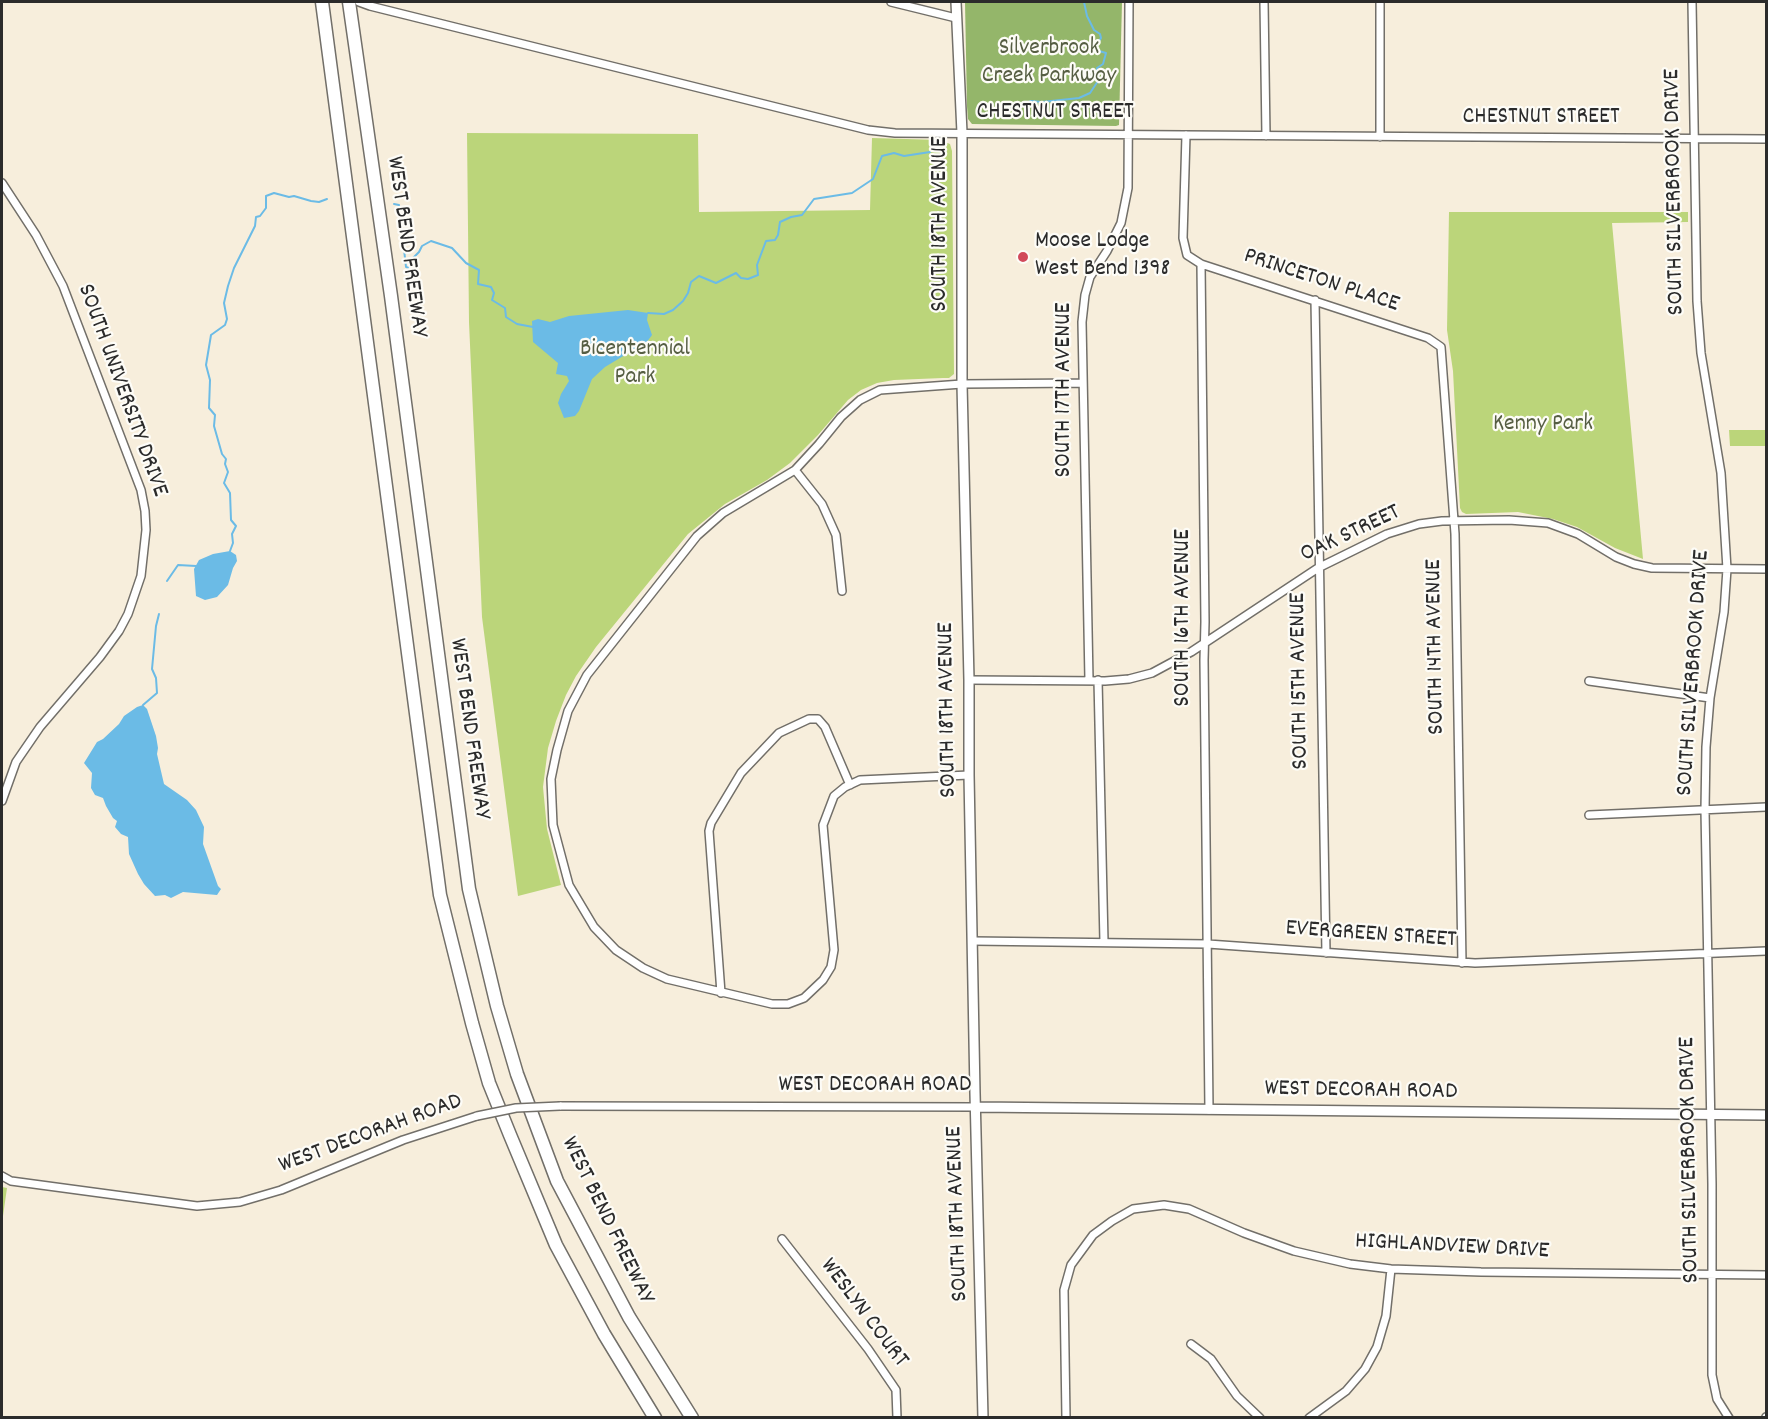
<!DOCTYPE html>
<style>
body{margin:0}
#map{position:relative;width:1768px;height:1419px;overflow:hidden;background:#f7eedc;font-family:Dekko,sans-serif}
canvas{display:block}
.frame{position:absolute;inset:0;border:3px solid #2b2b2b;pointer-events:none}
</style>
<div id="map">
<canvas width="1768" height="1419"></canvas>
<div class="frame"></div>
</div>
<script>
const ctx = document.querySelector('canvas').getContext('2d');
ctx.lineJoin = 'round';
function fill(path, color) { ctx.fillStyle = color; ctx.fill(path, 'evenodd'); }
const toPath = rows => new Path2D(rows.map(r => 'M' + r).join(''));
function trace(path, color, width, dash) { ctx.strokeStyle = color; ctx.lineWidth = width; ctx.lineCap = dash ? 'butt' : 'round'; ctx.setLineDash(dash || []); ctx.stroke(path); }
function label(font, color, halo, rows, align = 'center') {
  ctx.font = font + ' Dekko,sans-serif'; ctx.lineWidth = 4.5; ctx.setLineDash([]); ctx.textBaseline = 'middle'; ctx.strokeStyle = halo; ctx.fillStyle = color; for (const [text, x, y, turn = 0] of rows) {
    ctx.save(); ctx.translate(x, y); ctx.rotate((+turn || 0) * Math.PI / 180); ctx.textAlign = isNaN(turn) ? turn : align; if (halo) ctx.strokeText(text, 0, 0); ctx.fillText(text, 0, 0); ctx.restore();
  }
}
const green = toPath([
 [467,133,698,134,699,212,870,210,872,138,940,140,950,144,952,151,954,374,949,378,943,378,894,380,877,383,861,390,848,400,818,435,790,463,767,480,725,504,688,534,596,647,576,676,566,695,556,721,548,748,543,787,547,829,561,885,518,896,482,617,469,322],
 [1449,212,1688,212,1688,222,1612,223,1643,559,1615,548,1577,527,1553,519,1518,512,1466,514,1462,512,1460,508,1453,371,1447,330],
 [1729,430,1766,430,1766,446,1730,446],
 [2,1187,7,1188,2,1223,3,1418]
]);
const forest = toPath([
 [965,2,1122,2,1119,125,1116,126,972,124,968,119,967,106]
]);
const water = toPath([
 [628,310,648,313,647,320,652,335,643,347,630,352,605,367,592,379,579,411,575,416,564,418,558,403,561,394,569,381,567,376,556,374,558,363,533,342,532,321,538,319,550,322,569,316],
 [230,551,236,555,237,561,233,568,228,585,217,597,205,600,196,596,194,569,199,560,213,554],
 [143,705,147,709,156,736,158,748,157,754,164,784,187,800,196,810,204,827,203,844,218,886,221,889,217,895,183,892,171,898,165,895,155,896,144,884,138,874,129,854,128,837,121,834,115,827,117,821,113,818,106,806,103,798,95,795,91,788,92,773,84,763,97,742,103,739,119,724,124,716,137,707]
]);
const stream = toPath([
 [996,109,1006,106,1018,107,1031,101,1042,102,1079,98,1090,93,1098,81,1097,68,1103,64,1106,53,1099,51,1096,46,1101,38,1100,34,1094,30,1087,16,1084,2],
 [394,204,399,205,406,267,409,268,411,260,419,252,422,246,431,241,452,248,466,263,479,270,478,284,491,287,494,293,492,300,505,308,506,317,517,324,533,327],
 [648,313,664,314,673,310,683,301,688,293,691,282,699,276,716,283,736,273,741,278,748,279,758,275,757,265,766,241,775,240,778,235,780,222,791,217,802,215,814,199,852,193,873,179,882,156,894,153,904,156,930,152],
 [230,551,233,543,232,534,236,526,231,520,230,493,224,483,228,472,225,464,226,459,222,454,214,426,215,415,209,408,210,380,206,365,211,335,225,325,227,319,224,303,228,286,234,268,255,226,256,217,260,216,266,208,266,196,274,193,289,197,294,196,311,201,319,202,327,199],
 [167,581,178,565,196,566],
 [143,705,157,693,156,678,152,669,156,626,159,614]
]);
const street = toPath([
 [359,2,370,6,868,130,895,133,1766,139],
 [891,2,956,18],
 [1264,2,1266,136],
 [1692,2,1697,301,1701,353,1721,473,1727,569,1724,612,1710,698,1706,747,1705,810,1712,1184,1712,1375,1717,1399,1729,1418],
 [1186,135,1183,238,1187,255,1201,264,1428,338,1441,347,1455,534,1462,963],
 [1380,137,1380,2],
 [2,183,36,235,63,286,141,490,145,511,146,530,141,576,128,614,119,631,100,657,40,727,16,762,2,801],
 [1201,264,1205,622,1204,660,1209,1110],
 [1315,300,1326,953],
 [795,470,822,504,836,535,842,591],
 [969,680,1105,681,1129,679,1152,673,1191,652,1318,568,1387,534,1419,524,1442,521,1509,520,1548,523,1578,534,1616,557,1634,564,1652,568,1766,569],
 [1089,680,1082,322,1085,295,1090,277,1107,251,1121,223,1128,188,1129,2],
 [1098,680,1104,942],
 [1589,681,1710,698],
 [969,775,860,780,845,787,834,796,823,825,834,950,831,967,823,980,804,998,788,1004,772,1004,667,979,643,968,616,950,594,927,569,885,553,825,551,779,557,750,568,711,587,675,697,536,723,513,795,470,819,444,841,417,860,400,880,390,962,384,1083,383],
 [1589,815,1766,807],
 [973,941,1208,944,1475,963,1766,951],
 [721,993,709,831,711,823,741,773,779,733,809,719,818,719,825,727,850,785],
 [560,1106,976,1107],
 [2,1176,11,1181,197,1206,240,1202,281,1190,403,1140,477,1116],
 [782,1239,868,1349,896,1390,897,1418],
 [1191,1344,1211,1359,1237,1396,1260,1418],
 [1066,1418,1064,1290,1071,1265,1093,1235,1112,1221,1133,1209,1164,1205,1189,1209,1244,1233,1294,1251,1350,1264,1391,1269,1481,1272,1766,1275],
 [1309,1418,1346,1391,1365,1369,1377,1347,1386,1316,1391,1269],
 [1766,1418,1766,1417]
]);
const secondary = toPath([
 [956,2,962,133,962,384,969,680,969,775,975,1093,983,1418],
 [976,1107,1766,1115]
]);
const highway = toPath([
 [322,2,440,895,472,1023,489,1083,510,1135,556,1245,604,1334,655,1418],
 [349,2,391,296,469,889,497,1006,517,1074,557,1181,629,1317,692,1418]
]);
const streetBridge = toPath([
 [477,1116,516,1108,560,1106]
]);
const markers = [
 [1023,257,6,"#d1495b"]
];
const parkNames = [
 ["Silverbrook",1049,50],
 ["Creek Parkway",1049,78],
 ["Bicentennial",635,351],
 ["Park",635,379],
 ["Kenny Park",1543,426]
];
const streetNames = [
 ["CHESTNUT STREET",1055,114],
 ["CHESTNUT STREET",1541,119],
 ["SOUTH SILVERBROOK DRIVE",1676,192,-91],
 ["SOUTH 18TH AVENUE",942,224,-90],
 ["WEST BEND FREEWAY",405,247,82],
 ["PRINCETON PLACE",1321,282,18],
 ["SOUTH 17TH AVENUE",1066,390,-90],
 ["SOUTH UNIVERSITY DRIVE",121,391,70],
 ["OAK STREET",1351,535,-25],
 ["SOUTH 16TH AVENUE",1185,618,-90],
 ["SOUTH 14TH AVENUE",1437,647,-91],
 ["SOUTH SILVERBROOK DRIVE",1695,673,-86],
 ["SOUTH 15TH AVENUE",1301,681,-91],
 ["SOUTH 18TH AVENUE",949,710,-91],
 ["WEST BEND FREEWAY",468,729,82],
 ["EVERGREEN STREET",1371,936,4],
 ["WEST DECORAH ROAD",875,1087],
 ["WEST DECORAH ROAD",1361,1092,1],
 ["WEST DECORAH ROAD",371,1135,-20],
 ["SOUTH SILVERBROOK DRIVE",1691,1160,-91],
 ["SOUTH 18TH AVENUE",959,1214,-92],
 ["WEST BEND FREEWAY",606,1221,64],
 ["HIGHLANDVIEW DRIVE",1452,1248,3],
 ["WESLYN COURT",863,1314,53]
];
const poiNames = [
 ["Moose Lodge",1035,243],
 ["West Bend 1398",1035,271]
];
fill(green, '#bbd57a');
fill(forest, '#94b66a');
fill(water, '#6bbbe6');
trace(stream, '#6bbbe6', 2);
trace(street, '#726f69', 10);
trace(secondary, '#726f69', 12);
trace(highway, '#726f69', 15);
trace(street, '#fff', 7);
trace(secondary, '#fff', 9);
trace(highway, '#fff', 12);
trace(streetBridge, '#726f69', 10, []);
trace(streetBridge, '#fff', 7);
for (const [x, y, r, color] of markers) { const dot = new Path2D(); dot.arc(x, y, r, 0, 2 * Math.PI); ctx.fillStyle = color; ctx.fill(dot); trace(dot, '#fdfcf7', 2); }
label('24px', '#565e43', '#fdfcf7', parkNames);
label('24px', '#2b2b2b', '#fdfcf7', streetNames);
label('24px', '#2b2b2b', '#fdfcf7', poiNames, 'left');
</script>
